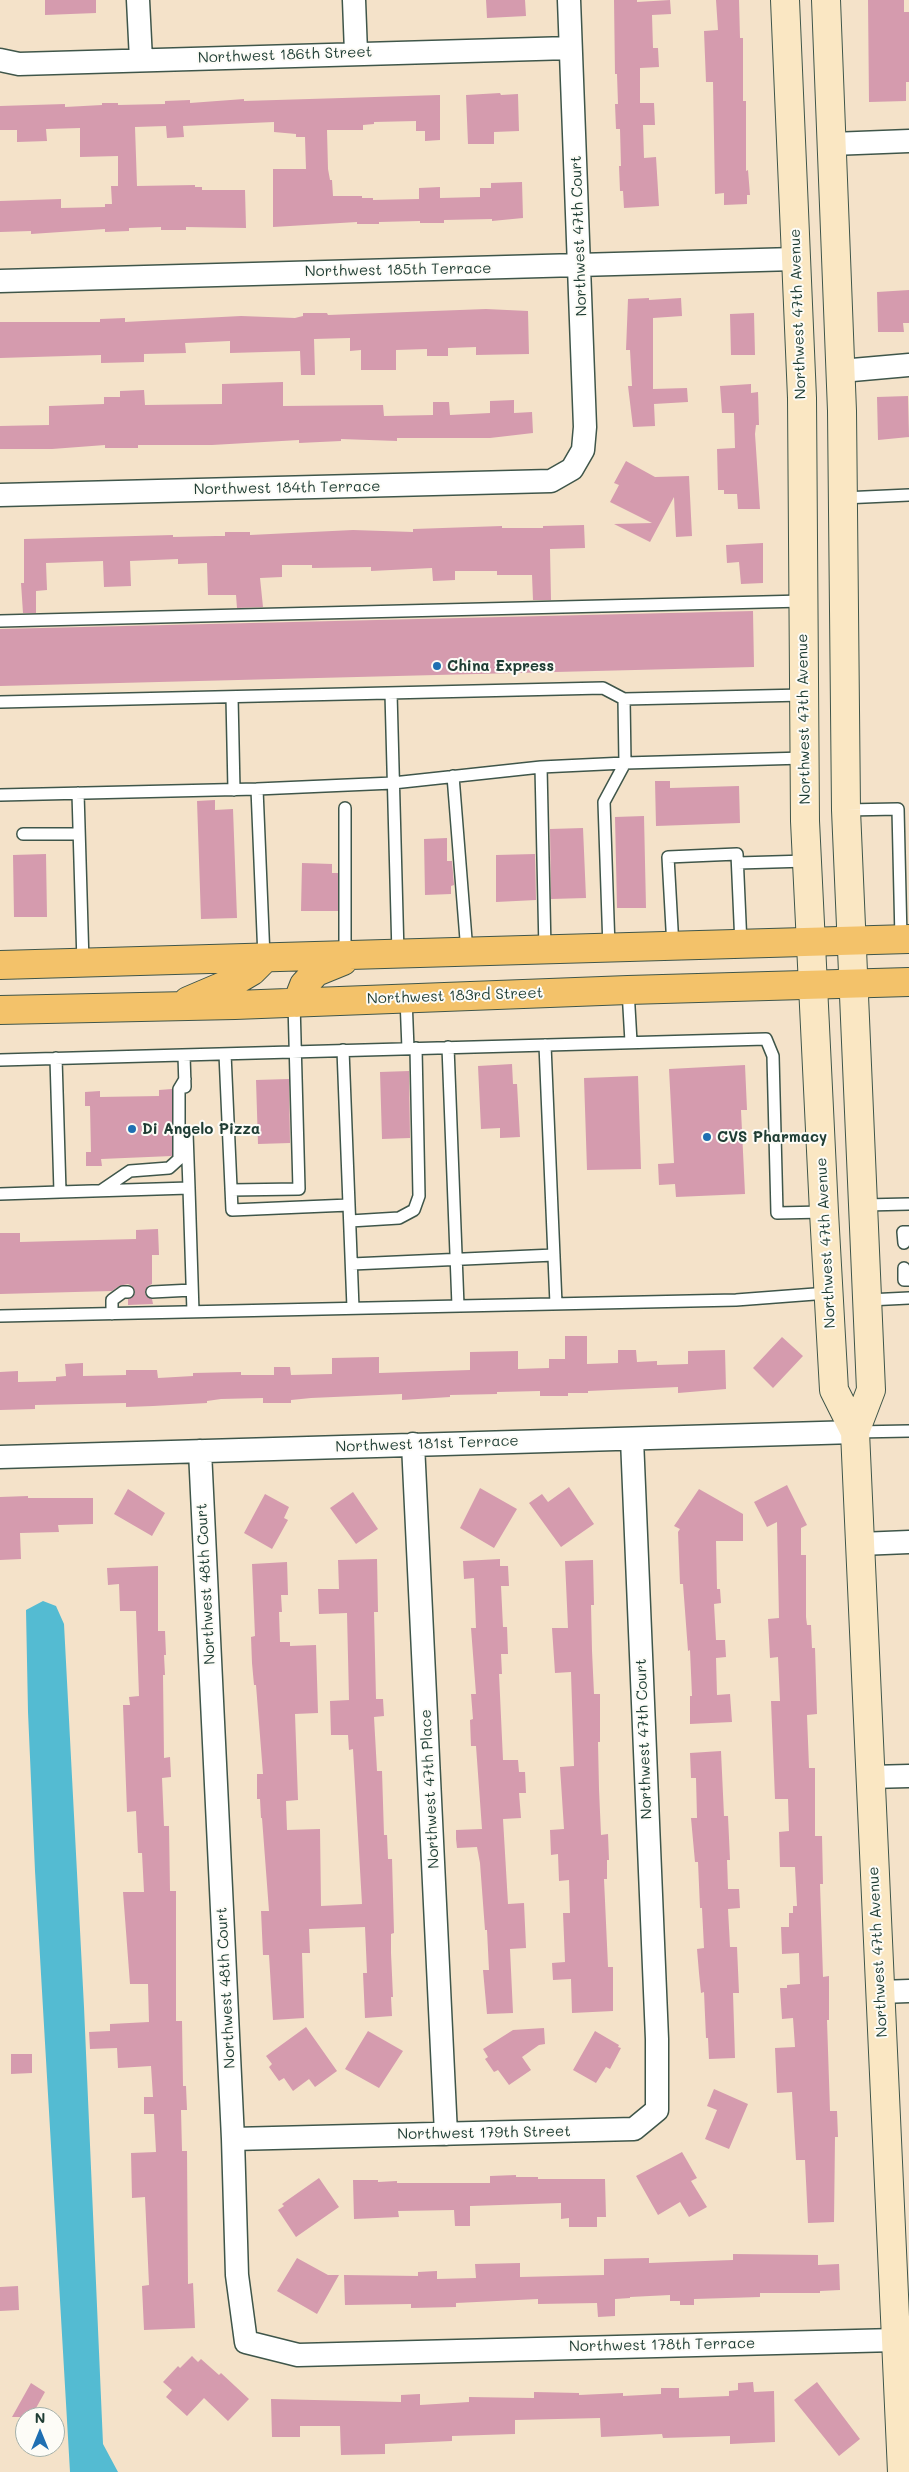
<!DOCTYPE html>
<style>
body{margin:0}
#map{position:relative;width:909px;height:2472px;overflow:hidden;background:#f4e2c9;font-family:Mali,sans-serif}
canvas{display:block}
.north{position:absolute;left:15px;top:2407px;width:50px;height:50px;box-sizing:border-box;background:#fdfcf7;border:1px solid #a4b0a9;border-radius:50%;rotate:0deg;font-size:14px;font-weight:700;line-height:20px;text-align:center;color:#1f3d34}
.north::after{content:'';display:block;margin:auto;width:18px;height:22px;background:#1f6fb2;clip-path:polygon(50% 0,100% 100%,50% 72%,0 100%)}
</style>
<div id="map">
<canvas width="909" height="2472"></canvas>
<div class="north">N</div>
</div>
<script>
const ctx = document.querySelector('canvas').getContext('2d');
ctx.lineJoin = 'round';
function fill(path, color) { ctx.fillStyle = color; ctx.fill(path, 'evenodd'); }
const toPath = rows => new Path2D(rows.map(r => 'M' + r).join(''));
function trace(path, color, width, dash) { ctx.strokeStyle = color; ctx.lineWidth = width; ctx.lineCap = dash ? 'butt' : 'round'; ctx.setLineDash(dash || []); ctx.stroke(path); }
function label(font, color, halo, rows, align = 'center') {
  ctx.font = font + ' Mali,sans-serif'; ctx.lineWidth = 4; ctx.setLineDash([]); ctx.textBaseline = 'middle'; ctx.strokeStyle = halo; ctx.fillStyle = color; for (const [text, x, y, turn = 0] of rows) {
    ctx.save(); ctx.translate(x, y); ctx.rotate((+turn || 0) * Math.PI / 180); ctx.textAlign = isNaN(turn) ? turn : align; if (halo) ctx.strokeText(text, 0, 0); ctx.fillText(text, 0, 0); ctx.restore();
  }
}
const water = toPath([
 [43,1601,56,1606,64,1624,84,2007,103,2444,118,2472,70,2472,35,1871,28,1712,26,1610]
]);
const building = toPath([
 [45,0,96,0,96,13,45,15],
 [486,0,525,0,526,16,487,18],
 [614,0,637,0,637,2,670,0,671,14,652,15,653,48,658,48,659,67,640,68,640,103,654,103,655,125,643,125,644,158,656,157,659,206,624,208,623,191,620,191,619,166,621,166,620,129,616,129,615,104,618,104,617,74,615,74],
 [716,0,739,0,740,38,743,38,743,101,746,101,746,171,748,170,750,195,747,195,747,204,724,205,724,193,715,194,713,82,706,82,704,31,718,30],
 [868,0,904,0,904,12,909,12,909,82,906,82,906,101,869,102],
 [500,93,501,95,518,94,519,131,494,132,494,144,468,144,466,95],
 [440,95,440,140,425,141,425,131,416,131,416,121,374,122,374,124,363,125,363,130,327,130,328,169,330,180,332,180,333,196,362,196,362,198,373,198,373,200,419,199,419,188,440,187,440,198,480,197,480,188,491,188,491,183,522,182,523,218,492,221,492,219,444,220,444,223,420,223,420,221,379,222,379,224,357,224,357,222,273,227,273,169,306,169,305,137,296,137,296,134,274,132,274,122,183,126,184,137,167,138,166,126,135,127,137,186,195,185,195,187,202,187,202,190,245,190,246,228,186,227,186,230,161,230,161,227,129,228,129,231,105,232,105,229,31,234,31,231,0,232,0,201,61,199,61,208,105,207,105,204,112,204,111,186,118,186,118,156,80,157,80,128,46,129,47,141,17,142,17,130,0,130,0,106,65,104,65,107,102,105,102,103,118,103,118,105,165,104,165,101,190,100,190,103,244,99,244,101],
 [909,290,909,323,903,323,904,332,878,332,877,292],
 [649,298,649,300,681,298,682,316,653,318,653,389,687,388,688,402,654,404,655,426,633,427,628,386,632,386,630,350,626,350,628,299],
 [486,309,528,311,529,354,476,355,476,347,448,348,448,356,427,356,427,349,396,350,396,370,361,370,361,350,350,351,350,338,314,339,315,375,301,375,300,351,230,353,230,341,185,343,186,353,144,354,144,362,101,363,101,355,0,358,0,322,100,322,100,319,125,318,125,322,241,316,295,318,303,316,303,313,327,313,328,315],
 [754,313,755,355,731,355,730,314],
 [283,382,283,406,383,405,384,416,433,415,433,402,449,402,450,415,490,413,490,401,514,400,514,413,532,412,533,433,490,438,397,438,397,441,341,439,341,441,299,443,299,440,212,445,138,445,138,448,105,448,105,445,52,449,0,449,0,426,49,425,49,406,104,404,104,397,120,397,120,391,144,390,145,405,222,404,222,384],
 [751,384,751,393,758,392,759,425,756,425,755,434,760,509,738,509,737,494,724,494,724,490,718,490,717,449,735,448,734,413,722,413,720,386],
 [908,396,909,437,878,440,877,397],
 [626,461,655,477,689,476,692,536,676,537,674,497,650,542,614,524,652,523,610,502,619,485,614,483],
 [584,525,585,548,550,549,551,600,533,600,532,575,497,575,497,571,455,571,455,580,433,581,432,568,371,571,371,567,312,568,312,565,282,565,282,577,260,578,263,607,237,608,236,595,208,595,207,563,178,564,178,559,130,561,131,586,104,587,103,561,74,562,46,563,47,590,36,591,36,613,23,613,21,583,24,583,24,539,173,535,173,537,216,536,225,536,225,532,250,532,250,535,353,530,413,532,413,529,502,526,502,528,543,528,543,526],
 [763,543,763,583,741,584,739,562,727,563,726,545],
 [753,611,754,667,0,686,0,629],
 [655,781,670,781,670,788,739,786,740,823,656,826],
 [215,800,215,810,233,809,237,918,201,919,197,801],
 [644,816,646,908,617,908,615,817],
 [583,828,586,898,551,899,550,829],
 [447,838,447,861,452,861,454,885,451,886,451,894,425,895,424,839],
 [46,854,47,917,14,917,13,855],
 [535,854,536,900,496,902,496,855],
 [302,863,332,864,332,873,338,873,338,911,301,911],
 [512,1064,513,1084,517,1084,520,1137,500,1138,500,1128,481,1129,478,1066],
 [745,1065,747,1110,741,1110,745,1194,676,1197,675,1184,659,1185,658,1164,674,1163,669,1069],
 [409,1071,410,1138,382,1139,380,1072],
 [638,1076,641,1169,587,1170,584,1078],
 [289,1079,290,1143,258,1144,256,1080],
 [172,1089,172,1156,101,1159,102,1166,86,1166,86,1152,91,1152,90,1106,85,1106,85,1092,100,1091,100,1097,159,1096,159,1090],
 [158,1229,159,1255,152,1255,152,1284,148,1286,145,1292,146,1296,152,1299,153,1304,128,1305,128,1299,134,1296,135,1292,132,1286,128,1284,119,1286,112,1291,0,1294,0,1233,20,1233,20,1242,136,1239,136,1230],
 [565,1336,587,1336,587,1364,618,1363,618,1350,636,1350,637,1362,657,1361,657,1365,688,1364,688,1351,725,1350,726,1389,678,1393,678,1387,588,1391,588,1393,568,1393,568,1396,540,1396,540,1391,497,1392,497,1394,450,1395,450,1397,402,1400,402,1394,311,1398,291,1400,291,1403,263,1403,263,1398,221,1399,207,1401,207,1403,153,1406,126,1407,126,1403,35,1405,35,1409,0,1410,0,1372,18,1371,18,1382,56,1381,56,1377,66,1376,65,1364,83,1363,83,1376,126,1375,126,1370,157,1370,158,1378,193,1376,193,1373,241,1372,241,1375,274,1375,274,1367,290,1367,291,1375,332,1374,332,1358,379,1357,379,1373,470,1370,470,1352,518,1351,518,1369,549,1368,549,1359,565,1359],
 [782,1337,803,1356,773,1388,753,1368],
 [787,1485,807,1525,801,1528,801,1555,806,1555,806,1617,807,1625,811,1625,812,1648,815,1648,817,1714,807,1715,809,1768,815,1768,815,1836,822,1836,823,1884,820,1884,823,1977,829,1976,829,2020,827,2020,830,2111,837,2111,838,2137,835,2137,834,2222,808,2223,805,2160,796,2160,792,2092,777,2093,775,2048,795,2047,793,2018,782,2019,780,1988,787,1988,787,1985,800,1984,799,1953,782,1954,781,1927,789,1927,789,1913,793,1913,793,1906,797,1906,795,1867,780,1867,779,1832,789,1831,788,1799,775,1799,771,1701,780,1701,778,1657,770,1658,768,1619,779,1618,777,1522,767,1527,754,1502],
 [569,1487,594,1524,561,1547,529,1503,542,1494,548,1502],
 [480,1488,517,1509,494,1548,460,1528],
 [128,1489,165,1513,152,1536,114,1514],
 [699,1489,743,1514,743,1541,716,1541,717,1589,720,1589,721,1603,714,1604,716,1640,725,1640,726,1657,716,1658,717,1695,730,1694,732,1722,690,1724,690,1696,692,1696,690,1650,688,1651,683,1584,680,1584,678,1532,680,1529,674,1526],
 [353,1492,378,1529,356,1544,330,1508],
 [265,1494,289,1507,284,1518,288,1520,272,1549,244,1533],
 [28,1496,28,1498,93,1498,93,1524,58,1525,59,1532,20,1533,21,1559,0,1560,0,1497],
 [377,1559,378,1612,374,1612,376,1699,383,1699,384,1716,374,1717,377,1771,382,1771,384,1835,387,1835,388,1859,392,1859,394,1933,391,1934,391,1953,393,1997,391,1997,392,2016,365,2018,363,1973,367,1973,365,1927,309,1929,310,1953,302,1953,304,2018,273,2020,269,1955,263,1955,261,1911,269,1911,262,1818,261,1818,260,1799,257,1799,257,1774,263,1774,256,1685,254,1685,252,1663,251,1637,255,1636,252,1564,287,1562,288,1595,281,1595,282,1612,279,1612,280,1642,290,1642,290,1646,316,1645,318,1713,295,1714,298,1800,286,1801,287,1830,320,1829,321,1906,362,1904,353,1749,349,1750,348,1735,331,1735,330,1701,349,1700,347,1613,319,1614,318,1589,339,1589,338,1560],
 [500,1559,500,1566,508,1566,509,1586,501,1586,503,1627,507,1627,508,1654,501,1654,502,1674,499,1674,503,1760,518,1760,519,1772,525,1772,526,1793,519,1793,521,1818,503,1819,508,1904,524,1903,526,1948,510,1949,513,2013,487,2014,483,1970,489,1970,487,1930,485,1930,480,1863,477,1847,457,1848,456,1839,456,1830,482,1829,476,1746,471,1746,470,1720,473,1719,471,1694,476,1694,471,1628,476,1628,474,1578,464,1579,463,1561],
 [593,1560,594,1605,591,1605,592,1651,594,1694,600,1694,600,1742,598,1742,599,1789,601,1835,608,1834,609,1860,607,1860,607,1879,604,1879,608,1967,613,1967,613,2011,572,2013,571,1979,553,1980,552,1963,565,1962,563,1913,570,1913,569,1880,559,1881,558,1854,551,1855,550,1830,564,1829,560,1767,574,1766,571,1672,555,1673,552,1628,568,1628,565,1561],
 [158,1566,158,1631,165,1631,166,1655,164,1655,165,1675,163,1675,164,1758,170,1757,171,1777,162,1778,164,1826,169,1826,170,1891,176,1891,176,2021,182,2021,183,2086,186,2086,187,2110,181,2110,182,2151,187,2151,188,2284,193,2283,195,2328,144,2330,142,2286,149,2285,145,2197,132,2198,131,2153,156,2152,154,2114,144,2114,144,2097,153,2097,151,2066,118,2068,117,2048,90,2049,89,2032,110,2031,110,2024,149,2022,148,1984,130,1984,123,1892,144,1892,142,1853,138,1853,136,1811,127,1812,123,1705,130,1705,129,1697,139,1696,136,1611,120,1611,119,1584,108,1585,107,1568],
 [721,1751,724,1816,728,1816,730,1860,727,1860,728,1889,739,1889,740,1908,728,1909,730,1947,737,1947,739,1993,733,1993,735,2058,709,2059,708,2038,706,2038,704,1992,701,1993,699,1973,697,1949,704,1948,702,1908,700,1908,698,1862,695,1862,691,1818,697,1818,696,1778,691,1778,690,1753],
 [306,2027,337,2071,315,2087,309,2079,293,2091,284,2078,279,2081,269,2067,272,2064,266,2056],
 [544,2028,545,2044,539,2045,522,2057,531,2070,509,2085,498,2070,494,2072,485,2059,488,2057,483,2049,513,2030],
 [368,2031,403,2051,379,2088,345,2069],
 [595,2031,619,2045,618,2047,621,2048,610,2069,606,2067,596,2083,573,2070],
 [11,2054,32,2054,32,2073,11,2074],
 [714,2089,748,2104,729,2149,705,2139,717,2110,707,2106],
 [682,2152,697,2178,691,2181,707,2207,689,2217,680,2202,658,2215,636,2176],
 [516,2175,516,2177,538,2177,538,2179,605,2179,606,2217,597,2217,597,2227,569,2227,569,2218,561,2219,561,2203,470,2206,470,2226,455,2226,454,2210,398,2211,399,2217,354,2219,353,2180,378,2180,378,2182,397,2181,397,2183,490,2183,490,2176],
 [319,2178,339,2207,296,2237,278,2210,284,2206,282,2204],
 [733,2254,818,2255,818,2265,839,2264,840,2290,820,2291,820,2293,760,2293,760,2297,694,2299,694,2305,680,2305,680,2301,670,2301,670,2295,630,2297,630,2298,615,2299,615,2316,598,2317,597,2303,538,2304,538,2299,456,2303,456,2307,411,2308,411,2304,345,2305,344,2275,418,2276,418,2272,437,2271,437,2279,476,2278,475,2264,520,2263,520,2277,604,2275,604,2259,649,2258,649,2263,733,2260],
 [297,2258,328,2275,339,2275,317,2314,277,2291],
 [18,2286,19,2310,0,2311,0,2287],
 [192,2356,198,2362,201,2359,219,2375,221,2373,249,2399,228,2421,204,2398,187,2416,166,2397,172,2390,163,2382,178,2366,180,2368],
 [753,2382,754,2392,774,2391,775,2442,730,2444,730,2436,663,2438,662,2434,601,2437,600,2418,515,2420,515,2434,452,2436,452,2441,385,2444,385,2454,341,2455,340,2426,300,2426,300,2437,272,2437,271,2399,401,2402,401,2395,420,2394,420,2405,469,2402,469,2397,534,2398,534,2392,579,2393,579,2395,623,2393,623,2396,661,2394,661,2388,679,2388,679,2398,729,2396,729,2391,738,2390,738,2383],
 [817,2382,860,2439,839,2456,794,2400],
 [31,2383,45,2392,31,2417,12,2417]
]);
const lane = toPath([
 [843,498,909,495],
 [0,621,803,601],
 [391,693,398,954],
 [232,697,234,790],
 [0,702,603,688,624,699],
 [541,767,545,950],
 [453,776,467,952],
 [78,793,83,963],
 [0,795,257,789],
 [846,810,898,809,901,939],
 [23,834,79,834],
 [738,863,807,861],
 [673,947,668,857,737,854,741,945],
 [609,948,604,802,625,763,804,758],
 [345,955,345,808],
 [264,958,257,789,393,783,541,767,625,763,624,699,804,695],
 [628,990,631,1042],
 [406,998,408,1049],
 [545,1045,556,1304],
 [448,1047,458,1306],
 [343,1050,353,1308],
 [225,1054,232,1210,349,1205],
 [184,1055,185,1087],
 [56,1058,60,1192,189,1188,193,1312],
 [0,1060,766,1039,773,1056,777,1213,824,1212],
 [187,1133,189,1188],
 [102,1190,130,1171,169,1168,179,1159,179,1089,185,1079],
 [231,1190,299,1189,294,1003],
 [0,1194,60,1192],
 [865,1205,909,1204],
 [350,1221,399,1218,414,1210,419,1196,416,1048],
 [904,1243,903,1232,909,1232],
 [352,1264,554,1255],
 [904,1268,904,1280,909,1280],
 [152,1292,192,1290],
 [868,1300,909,1298],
 [112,1314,112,1300,123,1292,128,1292],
 [0,1316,736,1300,828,1293],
 [856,1432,909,1431]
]);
const street = toPath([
 [138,0,141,60],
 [354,0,356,53],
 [0,60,19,64,570,48],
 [832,144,909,141],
 [0,281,795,259],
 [841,371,909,365],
 [0,495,551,481,572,469,583,450,585,427,569,0],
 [413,1444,446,2134],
 [200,1451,233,2139,237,2275,246,2342,298,2355,896,2340],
 [0,1457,855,1432],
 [860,1544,909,1542],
 [870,1777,909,1776],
 [880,1992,909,1991],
 [233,2139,634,2129,657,2110,657,2039,632,1439]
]);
const secondary = toPath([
 [785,0,802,398,805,821,824,1212,834,1390,855,1432],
 [826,0,842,411,846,810,871,1390,855,1432,902,2472]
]);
const primary = toPath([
 [0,965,909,939],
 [188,1001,235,981,252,971,264,959],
 [297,1003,304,985,316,972,343,961],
 [0,1010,235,1005,628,990,909,982]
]);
const markers = [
 [437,666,5,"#1f6fb2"],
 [132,1129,5,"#1f6fb2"],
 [707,1137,5,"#1f6fb2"]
];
const streetNames = [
 ["Northwest 186th Street",285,55,-2],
 ["Northwest 47th Court",579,236,-92],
 ["Northwest 185th Terrace",398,270,-1],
 ["Northwest 47th Avenue",798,314,-92],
 ["Northwest 184th Terrace",287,488,-1],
 ["Northwest 47th Avenue",804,719,-91],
 ["Northwest 183rd Street",455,996,-2],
 ["Northwest 47th Avenue",826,1243,-93],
 ["Northwest 181st Terrace",427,1444,-2],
 ["Northwest 48th Court",206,1584,-93],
 ["Northwest 47th Court",644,1739,-92],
 ["Northwest 47th Place",430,1789,-93],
 ["Northwest 47th Avenue",878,1952,-93],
 ["Northwest 48th Court",226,1988,-93],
 ["Northwest 179th Street",484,2133,-1],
 ["Northwest 178th Terrace",662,2345,-1]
];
const poiNames = [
 ["China Express",447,666],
 ["Di Angelo Pizza",142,1129],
 ["CVS Pharmacy",717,1137]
];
fill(water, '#54bbd2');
fill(building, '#d59bae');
trace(lane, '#3f564a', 14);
trace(street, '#3f564a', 25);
trace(secondary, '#3f564a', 30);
trace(primary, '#3f564a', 30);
trace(lane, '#fff', 11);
trace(street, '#fff', 22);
trace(secondary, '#fae7c3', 28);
trace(primary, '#f3c26a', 28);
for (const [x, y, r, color] of markers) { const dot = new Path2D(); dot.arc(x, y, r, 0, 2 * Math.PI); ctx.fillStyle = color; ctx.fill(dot); trace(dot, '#fdfcf7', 2); }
label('15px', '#1f3d34', '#fdfcf7', streetNames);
label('bold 15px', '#1f3d34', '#fdfcf7', poiNames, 'left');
</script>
